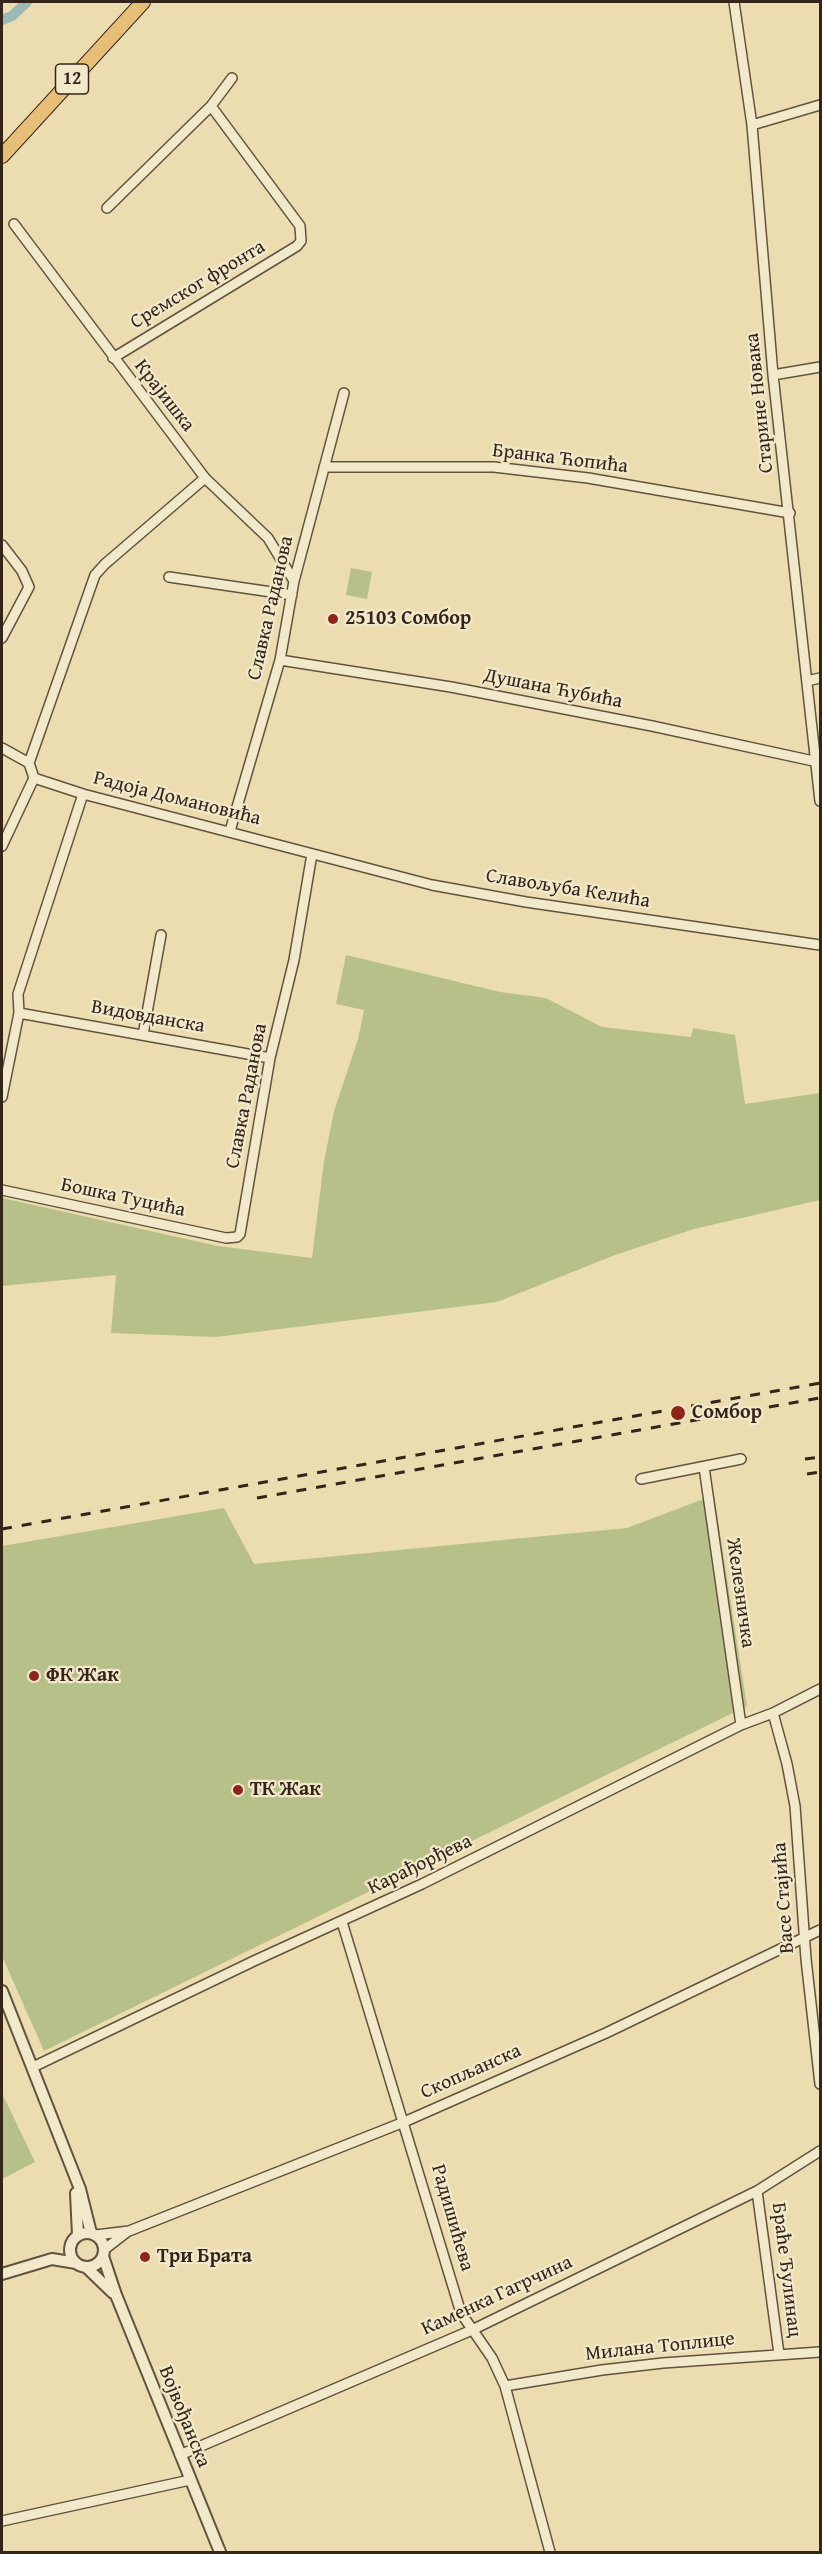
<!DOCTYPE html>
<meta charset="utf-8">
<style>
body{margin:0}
#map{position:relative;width:822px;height:2554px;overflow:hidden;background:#ebddaf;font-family:"Gentium Book Plus",serif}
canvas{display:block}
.frame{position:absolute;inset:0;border:3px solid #34241a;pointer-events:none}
</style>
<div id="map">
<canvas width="822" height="2554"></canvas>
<div class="frame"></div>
</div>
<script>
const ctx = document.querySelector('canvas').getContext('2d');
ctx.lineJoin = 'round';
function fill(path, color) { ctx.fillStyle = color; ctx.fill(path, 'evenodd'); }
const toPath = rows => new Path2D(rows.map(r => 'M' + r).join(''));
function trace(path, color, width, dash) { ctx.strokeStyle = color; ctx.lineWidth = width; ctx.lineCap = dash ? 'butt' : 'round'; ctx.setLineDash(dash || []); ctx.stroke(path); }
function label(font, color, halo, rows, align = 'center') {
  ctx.font = font + ' "Gentium Book Plus",serif'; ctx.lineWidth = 4.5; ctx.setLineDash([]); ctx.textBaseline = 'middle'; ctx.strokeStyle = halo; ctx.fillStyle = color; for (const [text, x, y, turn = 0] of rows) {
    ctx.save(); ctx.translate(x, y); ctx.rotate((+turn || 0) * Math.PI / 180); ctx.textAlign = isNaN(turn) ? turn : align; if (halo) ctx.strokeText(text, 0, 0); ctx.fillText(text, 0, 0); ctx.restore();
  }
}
const green = toPath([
 [351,568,372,572,367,599,346,595],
 [346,955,500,992,546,998,602,1027,691,1037,693,1028,735,1035,745,1104,820,1093,820,1200,694,1229,615,1255,497,1302,216,1337,111,1333,116,1275,2,1286,2,1198,218,1246,312,1258,324,1161,334,1111,358,1039,364,1010,336,1004],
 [714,1495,747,1706,44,2051,2,1956,2,1546,224,1508,254,1564,627,1528],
 [2,2093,35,2162,2,2179]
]);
const canal = toPath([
 [2,20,12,16,27,2]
]);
const minor = toPath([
 [734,2,752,125,773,375,820,801],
 [752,125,820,105],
 [107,208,211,106,232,78],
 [14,224,205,478,268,538,294,581],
 [113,358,297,246,301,241,300,226,211,106],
 [773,375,820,367],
 [324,467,494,467,588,478,790,513],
 [2,545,22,571,29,587,2,638],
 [169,577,292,595],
 [280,660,451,687,652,726,818,762],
 [807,681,820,678],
 [2,748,29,763,34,778],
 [29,763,95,575,105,564,205,478],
 [230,831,280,660,294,581,344,393],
 [2,846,34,778,83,794,432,885,526,902,820,945],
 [19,1013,270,1058],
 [143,1035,161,935],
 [2,1097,19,1013,18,994,83,794],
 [2,1190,226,1238,237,1237,240,1234,270,1058,294,960,312,854],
 [704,1467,741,1725],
 [641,1479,741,1459],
 [773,1713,787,1764,795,1806,806,1959,820,2084],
 [342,1922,461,2313,492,2358,505,2386,550,2552],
 [33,2067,256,1960,422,1884,741,1725,773,1713,820,1689],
 [757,2191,779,2354],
 [96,2235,129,2231,404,2122,606,2033,820,1930],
 [105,2249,127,2232],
 [505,2386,602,2370,663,2363,820,2352],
 [180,2455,472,2330,757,2191,820,2151],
 [2,2521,190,2480]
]);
const tertiary = toPath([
 [2,1991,80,2189,91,2233],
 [76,2193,78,2235],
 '70 2250a17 17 0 1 1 34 0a17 17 0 1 1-34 0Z',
 [103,2256,116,2295,220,2552],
 [86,2267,113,2293],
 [2,2274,52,2259,76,2263]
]);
const primary = toPath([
 [2,156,143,2]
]);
const rail = toPath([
 [805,1459,820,1457],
 [807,1474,820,1472],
 [257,1498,820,1398],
 [2,1529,820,1383]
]);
const markers = [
 [333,619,6,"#8f2418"],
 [678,1413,8,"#8f2418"],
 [34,1676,6,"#8f2418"],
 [238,1790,6,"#8f2418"],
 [145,2257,6,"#8f2418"]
];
const shields = [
 [72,79,33]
];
const shieldNames = [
 ["12",72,79]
];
const streetNames = [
 ["Сремског фронта",198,285,-31],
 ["Крајишка",164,396,52],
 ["Старине Новака",760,403,-96],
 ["Бранка Ћопића",560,459,7],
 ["Славка Раданова",271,608,-77],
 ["Душана Ћубића",553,689,11],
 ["Радоја Домановића",177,799,14],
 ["Славољуба Келића",568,889,9],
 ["Видовданска",148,1017,10],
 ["Славка Раданова",247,1096,-79],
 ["Бошка Туцића",123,1198,12],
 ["Железничка",740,1593,82],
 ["Карађорђева",420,1865,-26],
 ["Васе Стајића",784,1898,-94],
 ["Скопљанска",471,2072,-24],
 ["Радишићева",452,2218,74],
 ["Браће Ђулинац",786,2270,83],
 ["Каменка Гагрчина",497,2296,-25],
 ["Милана Топлице",660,2347,-6],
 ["Војвођанска",184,2417,68]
];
const poiNames = [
 ["25103 Сомбор",345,619],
 ["Сомбор",692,1413],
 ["ФК Жак",46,1676],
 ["ТК Жак",250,1790],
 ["Три Брата",157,2257]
];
fill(green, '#b8c08a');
trace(canal, '#9abab3', 10);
trace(minor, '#62523f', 12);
trace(tertiary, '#62523f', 14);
trace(primary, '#34241a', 16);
trace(minor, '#f2e9cb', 9);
trace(tertiary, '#f2e9cb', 10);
trace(primary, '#e6be78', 14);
trace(rail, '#34241a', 3, [10, 10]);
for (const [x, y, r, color] of markers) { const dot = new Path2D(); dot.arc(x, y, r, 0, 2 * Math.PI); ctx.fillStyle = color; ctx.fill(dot); trace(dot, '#f2e9cb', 2); }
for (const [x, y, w] of shields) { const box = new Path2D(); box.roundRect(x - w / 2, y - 15, w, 30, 4.5); ctx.fillStyle = '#f2e9cb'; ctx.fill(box); trace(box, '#34241a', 1.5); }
label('bold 18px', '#34241a', null, shieldNames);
label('20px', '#34241a', '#f2e9cb', streetNames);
label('bold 20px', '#34241a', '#f2e9cb', poiNames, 'left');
</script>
